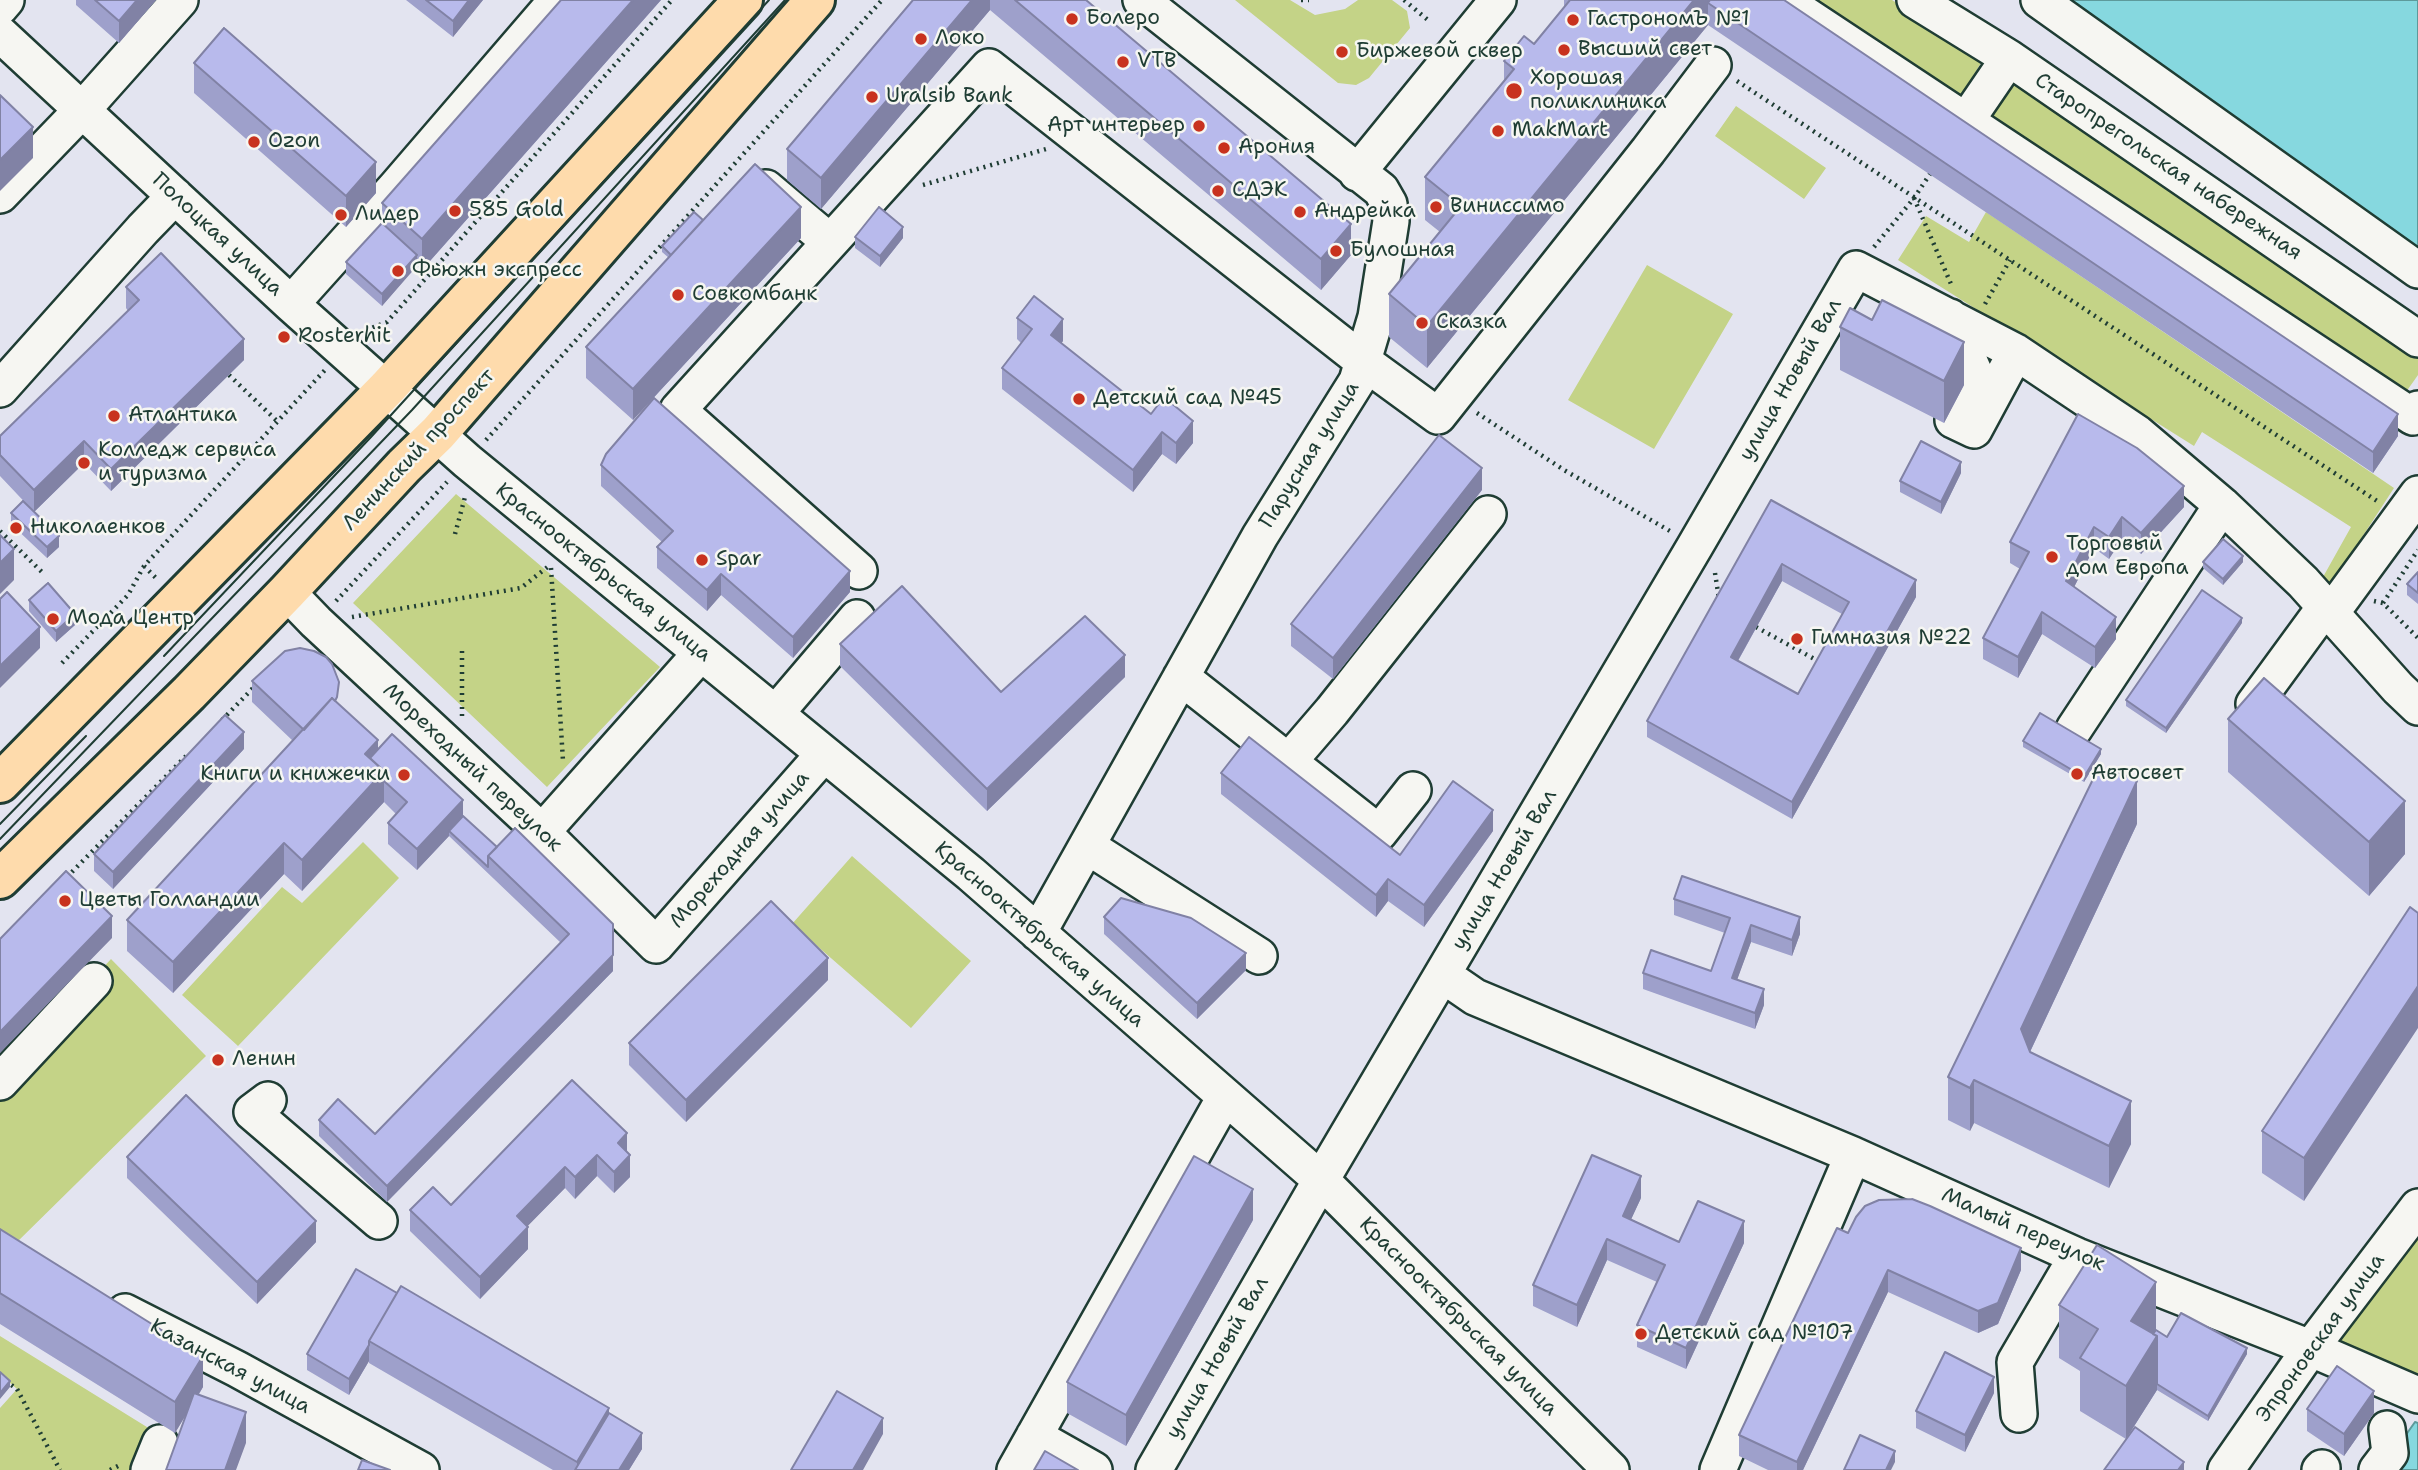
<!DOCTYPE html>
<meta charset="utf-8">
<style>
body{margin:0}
canvas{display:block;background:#e3e4f0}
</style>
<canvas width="2418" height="1470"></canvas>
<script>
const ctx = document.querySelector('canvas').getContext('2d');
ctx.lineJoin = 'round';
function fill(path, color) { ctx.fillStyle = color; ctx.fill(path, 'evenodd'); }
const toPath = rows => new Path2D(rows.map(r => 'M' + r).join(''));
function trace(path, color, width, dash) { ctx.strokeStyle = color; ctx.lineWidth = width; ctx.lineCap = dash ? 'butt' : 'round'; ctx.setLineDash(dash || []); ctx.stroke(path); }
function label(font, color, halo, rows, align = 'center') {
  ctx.font = font + ' "Shantell Sans",sans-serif'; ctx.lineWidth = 5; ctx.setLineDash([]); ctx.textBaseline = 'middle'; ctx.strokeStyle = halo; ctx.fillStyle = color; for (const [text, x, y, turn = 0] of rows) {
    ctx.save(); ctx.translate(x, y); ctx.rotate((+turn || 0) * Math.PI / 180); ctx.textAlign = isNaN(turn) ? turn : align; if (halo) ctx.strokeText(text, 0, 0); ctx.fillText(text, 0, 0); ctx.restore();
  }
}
const green = toPath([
 [1235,0,1290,0,1315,15,1345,9,1358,0,1392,0,1407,11,1410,28,1369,78,1356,85,1338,83],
 [1804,0,1892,0,1984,58,1959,99],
 [2011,79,2418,356,2418,375,2406,392,1988,116],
 [1736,106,1826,168,1804,199,1715,136],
 [1986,212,2394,488,2331,585,2323,577,2351,527,2202,432,2194,446,1898,260,1926,216,1969,242],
 [1647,265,1733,314,1654,449,1568,400],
 [456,494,660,667,547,787,353,603],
 [363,842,399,878,238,1046,182,995,282,887,302,903],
 [852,856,971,961,911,1028,792,924],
 [111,959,206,1056,14,1245,0,1237,0,1080],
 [2418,1207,2418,1395,2310,1349],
 [0,1336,163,1437,150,1470,0,1470,0,1408,17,1389,0,1374]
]);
const water = toPath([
 [2048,0,2418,0,2418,261,2048,0],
 [2415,1422,2418,1423,2418,1470,2381,1470,2415,1422]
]);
const path = toPath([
 [1301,0,1309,0],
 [1404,0,1428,20],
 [1737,81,2377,501],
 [923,185,1046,149],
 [1914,198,1951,284],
 [1874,247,1914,198,1930,174],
 [1985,304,2010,260],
 [366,330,387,322,672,0],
 [229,375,277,421],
 [1477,413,1564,470,1670,531],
 [486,440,882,0],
 [0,531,45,575],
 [455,534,465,497],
 [144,566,158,580],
 [551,568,563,761],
 [1715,573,1719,599],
 [336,601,447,482],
 [2374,601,2383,603,2418,638],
 [2383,603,2418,550],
 [352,617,521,588,550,565],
 [1756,627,1820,662],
 [462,651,462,717],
 [62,663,128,595,144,566,325,370],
 [222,720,255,686],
 [67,877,186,756],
 [0,1377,17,1389,60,1470],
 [110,1470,122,1464]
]);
const minor = toPath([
 [1783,0,2413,417,2418,409],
 [1915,0,2009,58,2418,339],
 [2039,0,2418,270],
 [0,7,6,0],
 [0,34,291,304,467,461,971,874,1321,1180,1611,1470],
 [1966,121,2009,58],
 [1357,173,1498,0],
 [766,188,830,242],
 [0,195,82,110,180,0],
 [291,304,396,187,557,0],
 [1950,317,1976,376,1953,420,1974,430,2016,352],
 [0,389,143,229,175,196],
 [859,571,678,410,989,67,1364,362,1438,416,1648,151,1713,65],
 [287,592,316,622,542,832,656,945,824,754],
 [2331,613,2418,494],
 [1181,677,1379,833,1413,790],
 [776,713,857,618],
 [2269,717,2254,704,2325,607],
 [2074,729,2222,505],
 [1289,761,1332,711,1488,514],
 [542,832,701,653],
 [1087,846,1259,956],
 [1038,933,1260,536,1357,381,1376,317,1391,221,1389,204,1381,190,1141,0],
 [1443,975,1475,997,1853,1155,2077,1256,2300,1344,2418,1395],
 [0,1082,94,981],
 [268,1100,252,1112,379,1221],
 [125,1312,237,1369,421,1470],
 [2019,1414,2015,1362,2077,1256],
 [1034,1436,1094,1470],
 [149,1470,160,1443],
 [1015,1470,1225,1097],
 [1154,1470,1321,1180,1695,546,1856,269,2016,352,2137,433,2222,505,2303,582,2398,688,2418,707],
 [1718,1470,1853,1155],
 [2226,1470,2310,1349,2418,1207],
 [2320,1470,2322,1468],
 [2377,1470,2390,1453,2387,1429]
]);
const major = toPath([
 [0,783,387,388,743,0],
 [0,879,189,693,287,592,404,466,438,433,815,0]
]);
const tram = toPath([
 [164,656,371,437,769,0],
 [0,824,86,736],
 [0,839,412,410,785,0]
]);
const wall = toPath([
 [76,0,156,0,119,43,76,5],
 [406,0,483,0,453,37],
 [561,0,661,0,422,270,417,265,382,306,346,274,346,262,382,223,382,203],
 [913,0,1086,0,1351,255,1321,290,990,10,821,209,787,180,787,149],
 [1564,0,1784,0,2398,436,2373,473,1708,25,1427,368,1389,337,1389,294,1440,232,1425,220,1425,177,1504,81,1504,61,1534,44,1564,7],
 [194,63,376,193,346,227,194,93],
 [703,220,801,238,633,420,586,378,586,347,669,258,662,252,662,246],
 [855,237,903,238,880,267,855,248],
 [126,287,244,360,111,491,84,463,34,512,0,476,0,436,128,311,126,308],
 [1017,318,1063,341,1061,343,1151,414,1193,443,1176,464,1162,454,1133,492,1002,389,1002,368,1021,343,1017,339],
 [1840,327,1964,385,1944,423,1840,370],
 [2078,414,2184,507,2141,554,2122,539,2109,559,2094,548,2074,587,2116,639,2095,668,2042,634,2018,678,1983,659,1983,638,2020,569,2010,563,2010,542],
 [601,465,850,592,793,658,721,595,707,611,657,568,657,547,662,542,601,486],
 [1961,473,1941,514,1900,492,1900,481],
 [1482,490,1333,679,1291,646,1291,624],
 [1771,500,1916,597,1792,819,1647,737,1647,721],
 [1782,581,1842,614,1798,694,1738,661],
 [11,513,59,547,47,558,11,524],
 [2203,562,2243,562,2223,585,2203,568],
 [2418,572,2418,604,2407,595,2407,584],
 [29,600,75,625,56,642,29,611],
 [2242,623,2166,733,2126,706,2126,700],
 [840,644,1001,692,1125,677,987,811,840,666],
 [252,681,339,704,378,750,463,816,613,971,387,1202,319,1136,319,1120,375,1134,561,943,449,836,417,870,388,844,388,823,396,814,384,802,302,891,284,874,173,993,127,951,127,920,293,741,252,702],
 [2228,719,2405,854,2369,896,2228,772],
 [2023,741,2101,754,2084,782,2023,747],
 [244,749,113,889,94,871,94,854],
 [1221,773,1400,855,1493,831,1424,927,1388,901,1376,917,1221,794],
 [2137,824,2030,1052,2131,1144,2109,1188,1974,1123,1970,1131,1948,1120,1948,1077],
 [1674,899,1800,934,1792,956,1751,942,1737,979,1764,1005,1755,1029,1643,989,1643,973,1711,971,1725,933,1674,915],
 [2410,907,2304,1201,2262,1173,2262,1131],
 [1104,917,1246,970,1197,1019,1104,934],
 [828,980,686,1122,629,1065,629,1043],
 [572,1080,627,1152,630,1177,614,1193,597,1176,575,1199,565,1188,527,1226,528,1249,480,1299,410,1231,410,1210,451,1205],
 [127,1157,316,1242,257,1304,127,1178],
 [1641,1198,1631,1219,1679,1242,1744,1243,1686,1369,1637,1347,1637,1325,1657,1282,1607,1260,1577,1327,1533,1306,1533,1285],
 [1253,1220,1126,1446,1067,1413,1067,1382],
 [0,1229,203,1387,199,1394,246,1443,186,1414,175,1433,0,1324],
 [1848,1233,2021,1270,1998,1324,1978,1333,1888,1292,1803,1470,1768,1470,1739,1456,1739,1435],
 [397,1293,609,1413,642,1449,629,1470,553,1470,369,1363,369,1361,349,1395,307,1370,307,1354],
 [2059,1305,2156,1330,2167,1337,2247,1354,2208,1421,2157,1390,2126,1439,2080,1411,2080,1371,2059,1358],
 [1994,1393,1965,1452,1916,1428,1916,1411],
 [2307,1409,2374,1413,2344,1456,2307,1431]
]);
const shadedWall = toPath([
 [137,0,156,0,119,43,119,21],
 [469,0,483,0,453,37,453,21],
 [633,0,661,0,422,270,422,239],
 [972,0,990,0,990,10,821,209,821,178],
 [1694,0,1725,0,1708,3,1708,25,1427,368,1427,326],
 [33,127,33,158,0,191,0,160],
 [376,162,376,193,346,227,346,196],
 [801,207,801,238,633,420,633,389],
 [1351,224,1351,255,1321,290,1321,259],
 [903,227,903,238,880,267,880,256],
 [417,255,417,266,382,306,382,294],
 [1063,319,1063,341,1051,357,1051,335],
 [244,339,244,360,111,491,111,469],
 [1964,342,1964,385,1944,423,1944,381],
 [2398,414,2398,436,2373,473,2373,452],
 [1193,421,1193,443,1176,464,1176,443],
 [1162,432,1162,454,1133,492,1133,470],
 [84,441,84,463,34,512,34,490],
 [1961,462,1961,473,1941,514,1941,502],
 [1482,468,1482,490,1333,679,1333,658],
 [2184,486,2184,507,2141,554,2141,533],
 [2122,517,2122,539,2109,559,2109,537],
 [2094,527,2094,548,2066,603,2066,581],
 [59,536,59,547,47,558,47,547],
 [14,549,14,580,0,594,0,563],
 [2243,556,2243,562,2223,585,2223,579],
 [1782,564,1782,581,1731,673,1731,657],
 [850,571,850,592,793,658,793,637],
 [721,574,721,595,707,611,707,590],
 [1916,580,1916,597,1792,819,1792,802],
 [2042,612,2042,634,2018,678,2018,657],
 [75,614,75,625,56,642,56,631],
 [2116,617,2116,639,2095,668,2095,647],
 [2242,618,2242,623,2166,733,2166,728],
 [40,627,40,648,0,688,0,666],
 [1125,655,1125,677,987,811,987,789],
 [244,732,244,749,113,889,113,872],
 [378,740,378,771,365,754],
 [2101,749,2101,754,2084,782,2084,777],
 [384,771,384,802,302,891,302,860],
 [2137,781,2137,824,2021,1071,2021,1029],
 [463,800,463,821,449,831,449,836,417,870,417,849],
 [2405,801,2405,854,2369,896,2369,842],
 [1493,810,1493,831,1424,927,1424,905],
 [284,843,284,874,173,993,173,962],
 [1388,879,1388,901,1376,917,1376,895],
 [112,916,112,938,0,1053,0,1032],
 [1800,917,1800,934,1792,956,1792,940],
 [613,924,613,971,387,1202,387,1186],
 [1751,925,1751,942,1732,994,1732,978],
 [1246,953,1246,970,1197,1019,1197,1003],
 [828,958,828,980,686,1122,686,1100],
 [2418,986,2418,1028,2304,1201,2304,1158],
 [1764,989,1764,1005,1755,1029,1755,1013],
 [1974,1080,1974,1123,1970,1131,1970,1088],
 [2131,1101,2131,1144,2109,1188,2109,1146],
 [627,1133,627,1155,618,1143],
 [597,1155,597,1176,575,1199,575,1177],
 [630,1155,630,1177,614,1193,614,1172],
 [565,1167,565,1188,517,1237,517,1216],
 [1641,1176,1641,1198,1623,1237,1623,1216],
 [1253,1189,1253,1220,1126,1446,1126,1415],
 [316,1221,316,1242,257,1304,257,1282],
 [1744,1221,1744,1243,1686,1369,1686,1348],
 [528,1227,528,1249,480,1299,480,1277],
 [1607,1239,1607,1260,1577,1327,1577,1305],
 [2021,1248,2021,1270,1998,1324,1978,1333,1978,1311],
 [1888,1270,1888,1292,1803,1470,1797,1470,1797,1462],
 [2156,1282,2156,1335,2131,1321],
 [2157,1336,2157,1390,2126,1439,2126,1386],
 [369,1345,369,1361,349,1395,349,1379],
 [2247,1348,2247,1354,2208,1421,2208,1416],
 [203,1356,203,1387,175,1433,175,1402],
 [1994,1377,1994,1393,1965,1452,1965,1435],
 [10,1381,10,1387,0,1399,0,1393],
 [2374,1391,2374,1413,2344,1456,2344,1434],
 [609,1408,609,1429,577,1470,577,1462],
 [246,1412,246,1443,236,1470,225,1470],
 [883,1418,883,1434,863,1470,853,1470],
 [642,1433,642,1449,629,1470,619,1470],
 [1895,1451,1895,1462,1891,1470,1886,1470],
 [2184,1462,2184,1470,2178,1470]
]);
const building = toPath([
 [95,0,137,0,119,21,95,0],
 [426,0,469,0,453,21,426,0],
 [561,0,633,0,422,239,382,203,561,0],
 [913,0,972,0,821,178,787,149,913,0],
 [1015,0,1086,0,1351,224,1321,259,1015,0],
 [1570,0,1694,0,1427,326,1389,294,1461,206,1425,177,1514,69,1504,61,1524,36,1534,44,1570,0],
 [1710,0,1784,0,2398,414,2373,452,1708,3,1710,0],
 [224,28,376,162,346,196,194,63,224,28],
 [0,95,33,127,0,160,0,95],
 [755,164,801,207,633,389,586,347,755,164],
 [879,207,903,227,880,256,855,237,879,207],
 [694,212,703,220,671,255,662,246,694,212],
 [382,223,417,255,382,294,346,262,382,223],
 [161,253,244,339,111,469,84,441,34,490,0,455,0,436,139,300,126,287,161,253],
 [1034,296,1063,319,1051,335,1151,414,1164,397,1193,421,1176,443,1162,432,1133,470,1002,368,1032,329,1017,318,1034,296],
 [1882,300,1964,342,1944,381,1840,327,1850,308,1872,320,1882,300],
 [654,398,850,571,793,637,721,574,707,590,657,547,673,531,601,465,606,454,654,398],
 [2078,414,2137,448,2184,486,2141,533,2122,517,2109,537,2094,527,2066,581,2116,617,2095,647,2042,612,2018,657,1983,638,2029,552,2010,542,2078,414],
 [1439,435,1482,468,1333,658,1291,624,1439,435],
 [1921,441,1961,462,1941,502,1900,481,1921,441],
 [1771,500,1916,580,1792,802,1647,721,1771,500],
 [1782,564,1849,602,1798,694,1731,657,1782,564],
 [23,501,59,536,47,547,11,513,23,501],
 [0,535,14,549,0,563,0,535],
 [2223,539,2243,556,2223,579,2203,562,2223,539],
 [2418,572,2418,593,2407,584,2418,572],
 [48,583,75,614,56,631,29,600,48,583],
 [902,586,1001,692,1085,616,1125,655,987,789,840,644,902,586],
 [2202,590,2242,618,2166,728,2126,700,2202,590],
 [7,592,40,627,0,666,0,599,7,592],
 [300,648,314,651,326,657,332,664,339,682,337,697,335,701,332,698,304,730,252,681,285,651,300,648],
 [2264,678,2405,801,2369,842,2228,719,2264,678],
 [332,698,378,740,365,754,384,771,302,860,284,843,173,962,127,920,332,698],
 [2040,713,2101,749,2084,777,2023,741,2040,713],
 [225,715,244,732,113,872,94,854,225,715],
 [392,734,463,800,417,849,388,823,407,802,384,781,384,771,370,758,392,734],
 [1249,737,1400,855,1453,781,1493,810,1424,905,1388,879,1376,895,1221,773,1249,737],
 [2097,771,2115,779,2118,772,2137,781,2021,1029,2030,1052,2131,1101,2109,1146,1974,1080,1970,1088,1948,1077,2097,771],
 [463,816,497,847,488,856,488,867,449,831,463,816],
 [515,828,613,924,613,955,387,1186,319,1120,338,1099,375,1134,569,934,488,856,515,828],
 [66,871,112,916,0,1032,0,939,66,871],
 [1682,876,1800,917,1792,940,1751,925,1732,978,1764,989,1755,1013,1643,973,1651,950,1711,971,1730,918,1674,899,1682,876],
 [1121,898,1191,918,1246,953,1197,1003,1104,917,1121,898],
 [771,901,828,958,686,1100,629,1043,771,901],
 [2410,907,2418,913,2418,986,2304,1158,2262,1131,2410,907],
 [572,1080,627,1133,618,1143,630,1155,614,1172,597,1155,575,1177,565,1167,517,1216,528,1227,480,1277,410,1210,433,1187,451,1205,572,1080],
 [186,1095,316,1221,257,1282,127,1157,186,1095],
 [1592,1155,1641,1176,1623,1216,1679,1242,1698,1201,1744,1221,1686,1348,1637,1325,1665,1265,1607,1239,1577,1305,1533,1285,1592,1155],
 [1194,1156,1253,1189,1126,1415,1067,1382,1194,1156],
 [1912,1199,1930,1206,2021,1248,1998,1303,1978,1311,1888,1270,1797,1462,1739,1435,1837,1228,1848,1233,1856,1217,1865,1206,1879,1200,1912,1199],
 [0,1229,203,1356,175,1402,0,1293,0,1229],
 [2097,1245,2156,1282,2131,1321,2157,1336,2126,1386,2080,1358,2098,1329,2059,1305,2097,1245],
 [356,1269,397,1293,369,1341,369,1345,349,1379,307,1354,356,1269],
 [401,1286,609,1408,577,1462,369,1341,401,1286],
 [2181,1313,2247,1348,2208,1416,2157,1384,2157,1336,2153,1334,2156,1330,2167,1337,2181,1313],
 [1945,1352,1994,1377,1965,1435,1916,1411,1945,1352],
 [2337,1366,2374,1391,2344,1434,2307,1409,2337,1366],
 [0,1372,10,1381,0,1393,0,1372],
 [837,1391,883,1418,853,1470,791,1470,837,1391],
 [194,1393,246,1412,225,1470,166,1470,194,1393],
 [609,1413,642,1433,619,1470,575,1470,609,1413],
 [2135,1427,2184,1462,2178,1470,2104,1470,2135,1427],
 [1860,1435,1895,1451,1886,1470,1844,1470,1860,1435],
 [1045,1451,1078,1470,1034,1470,1045,1451],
 [362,1460,390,1470,358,1470,362,1460]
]);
const markers = [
 [1072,19,7,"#c8321e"],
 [1573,20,7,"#c8321e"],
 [921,39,7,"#c8321e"],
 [1564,50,7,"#c8321e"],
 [1342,52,7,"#c8321e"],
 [1123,62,7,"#c8321e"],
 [1514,91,9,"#c8321e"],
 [872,97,7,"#c8321e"],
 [1199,126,7,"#c8321e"],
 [1498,131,7,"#c8321e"],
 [254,142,7,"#c8321e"],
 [1224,148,7,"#c8321e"],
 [1218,191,7,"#c8321e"],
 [1436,207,7,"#c8321e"],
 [455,211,7,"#c8321e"],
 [1300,212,7,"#c8321e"],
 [341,215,7,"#c8321e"],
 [1336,251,7,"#c8321e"],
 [398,271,7,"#c8321e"],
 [678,295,7,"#c8321e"],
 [1422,323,7,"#c8321e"],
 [284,337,7,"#c8321e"],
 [1079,399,7,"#c8321e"],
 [114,416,7,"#c8321e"],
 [84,463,7,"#c8321e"],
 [16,528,7,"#c8321e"],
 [2052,557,7,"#c8321e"],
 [702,560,7,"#c8321e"],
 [53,619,7,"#c8321e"],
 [1797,639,7,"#c8321e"],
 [2077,774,7,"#c8321e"],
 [404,775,7,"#c8321e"],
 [65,901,7,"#c8321e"],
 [218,1060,7,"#c8321e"],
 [1641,1334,7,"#c8321e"]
];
const poiNames = [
 ["Болеро",1086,19],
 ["ГастрономЪ №1",1587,20],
 ["Локо",935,39],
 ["Высший свет",1578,50],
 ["Биржевой сквер",1356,52],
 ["VTB",1137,62],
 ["Хорошая",1530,79],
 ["поликлиника",1530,103],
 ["Uralsib Bank",886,97],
 ["Арт интерьер",1185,126,"right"],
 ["MakMart",1512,131],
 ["Ozon",268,142],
 ["Арония",1238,148],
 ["СДЭК",1232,191],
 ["Виниссимо",1450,207],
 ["585 Gold",469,211],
 ["Андрейка",1314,212],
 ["Лидер",355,215],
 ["Булошная",1350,251],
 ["Фьюжн экспресс",412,271],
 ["Совкомбанк",692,295],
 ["Сказка",1436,323],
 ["Rosterhit",298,337],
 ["Детский сад №45",1093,399],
 ["Атлантика",128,416],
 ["Колледж сервиса",98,451],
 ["и туризма",98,475],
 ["Николаенков",30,528],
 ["Торговый",2066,545],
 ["дом Европа",2066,569],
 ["Spar",716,560],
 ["Мода Центр",67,619],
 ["Гимназия №22",1811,639],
 ["Автосвет",2091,774],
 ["Книги и книжечки",390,775,"right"],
 ["Цветы Голландии",79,901],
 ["Ленин",232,1060],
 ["Детский сад №107",1655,1334]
];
const streetNames = [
 ["Старопрегольская набережная",2168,167,34],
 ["Полоцкая улица",217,235,43],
 ["улица Новый Вал",1791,380,-60],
 ["Ленинский проспект",419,450,-47],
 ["Парусная улица",1310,455,-58],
 ["Краснооктябрьская улица",603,573,39],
 ["Мореходный переулок",472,768,43],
 ["Мореходная улица",740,850,-49],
 ["улица Новый Вал",1505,870,-59],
 ["Краснооктябрьская улица",1039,935,41],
 ["Малый переулок",2023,1230,24],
 ["Краснооктябрьская улица",1458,1317,45],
 ["Эпроновская улица",2321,1338,-54],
 ["улица Новый Вал",1218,1358,-60],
 ["Казанская улица",230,1367,28]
];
fill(green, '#c4d387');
fill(water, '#86d8df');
trace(water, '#5d9a9b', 2);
trace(minor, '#1f3d34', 40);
trace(major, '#1f3d34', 44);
trace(path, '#1f3d34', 4.5, [2, 5]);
trace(minor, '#f6f6f2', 35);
trace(major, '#fedbac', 38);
trace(tram, '#1f3d34', 2);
fill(wall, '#9ea0cb');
fill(shadedWall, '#8182a5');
fill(building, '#b8baec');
trace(building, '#8182a5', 2);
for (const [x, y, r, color] of markers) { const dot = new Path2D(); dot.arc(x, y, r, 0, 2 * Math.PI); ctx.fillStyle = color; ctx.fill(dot); trace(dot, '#f6f6f2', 2.5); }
label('21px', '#1f3d34', '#f6f6f2', poiNames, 'left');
label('21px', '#1f3d34', '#f6f6f2', streetNames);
</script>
